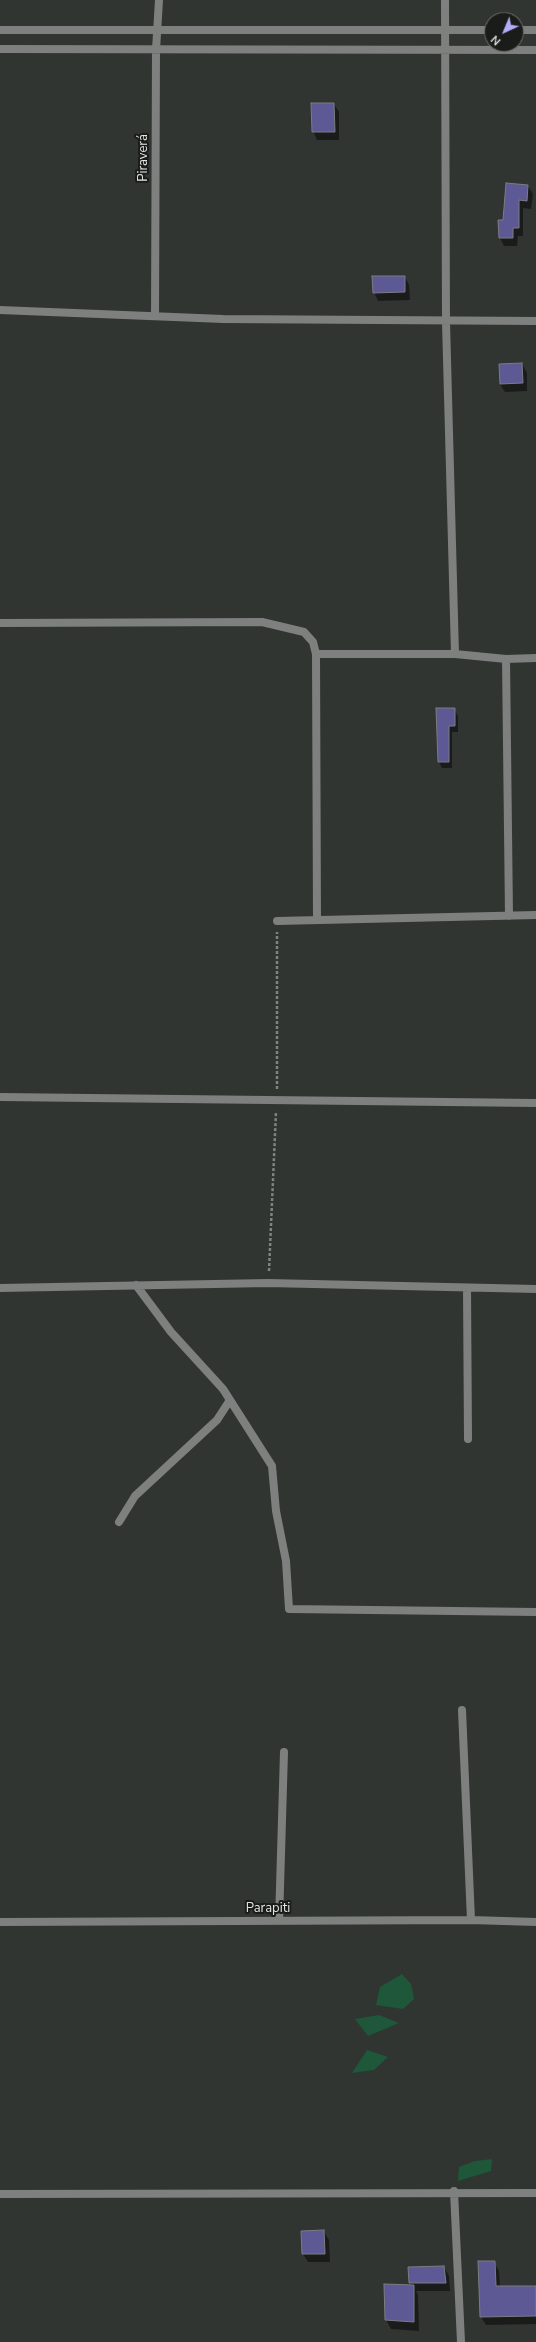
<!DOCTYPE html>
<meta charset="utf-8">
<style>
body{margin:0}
#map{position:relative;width:536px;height:2342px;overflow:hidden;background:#303532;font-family:"Nunito Sans",sans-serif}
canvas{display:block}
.north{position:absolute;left:484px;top:12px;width:40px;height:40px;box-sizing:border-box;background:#1a1c1a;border:1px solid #6a6c6a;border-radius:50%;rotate:224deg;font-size:11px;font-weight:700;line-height:16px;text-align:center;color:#e1e4e2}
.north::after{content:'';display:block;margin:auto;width:14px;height:18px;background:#b1adfa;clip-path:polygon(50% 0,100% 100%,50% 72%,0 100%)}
</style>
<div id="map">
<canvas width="536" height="2342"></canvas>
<div class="north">N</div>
</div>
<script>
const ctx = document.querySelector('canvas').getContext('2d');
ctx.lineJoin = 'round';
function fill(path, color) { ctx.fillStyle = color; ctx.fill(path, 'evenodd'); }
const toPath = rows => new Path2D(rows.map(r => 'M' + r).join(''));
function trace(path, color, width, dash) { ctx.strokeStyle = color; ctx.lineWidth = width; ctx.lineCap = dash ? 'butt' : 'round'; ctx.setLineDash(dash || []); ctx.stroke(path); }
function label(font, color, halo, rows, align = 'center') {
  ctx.font = font + ' "Nunito Sans",sans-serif'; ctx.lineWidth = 4; ctx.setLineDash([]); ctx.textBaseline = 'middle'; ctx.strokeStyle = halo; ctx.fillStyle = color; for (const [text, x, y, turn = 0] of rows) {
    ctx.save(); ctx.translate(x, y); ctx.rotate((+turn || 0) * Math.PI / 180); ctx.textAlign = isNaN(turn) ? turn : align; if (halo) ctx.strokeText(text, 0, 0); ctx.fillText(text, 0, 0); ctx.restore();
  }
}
const green = toPath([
 [402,1974,411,1984,414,1999,403,2009,376,2005,380,1987],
 [379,2015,399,2023,368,2036,355,2019],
 [367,2050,388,2057,374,2070,352,2073],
 [492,2159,491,2171,458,2181,459,2167,475,2161]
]);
const shadow = toPath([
 [334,104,339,112,339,140,317,140,313,131],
 [528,186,533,194,531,209,523,208,523,236,518,236,517,246,504,246,500,238,504,221],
 [405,277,409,285,410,300,378,301,374,292],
 [522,364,527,373,527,391,505,392,500,384],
 [437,709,454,709,458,716,458,732,452,732,452,768,442,768,439,762],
 [324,2232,329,2240,330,2262,308,2262,303,2254],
 [494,2262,499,2271,500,2287,536,2287,536,2324,486,2325,481,2317],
 [444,2267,449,2276,450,2291,416,2291,418,2295,419,2331,391,2329,386,2320,385,2285,412,2286,410,2283]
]);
const building = toPath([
 [311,103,334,103,335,132,312,132,311,103],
 [506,183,528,185,527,201,519,200,519,228,513,228,513,238,499,238,498,220,503,220,506,183],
 [372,276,405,276,405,292,373,293,372,276],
 [522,363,523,383,500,384,499,364,522,363],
 [436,708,455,708,455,726,449,726,449,762,438,762,436,708],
 [324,2230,325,2254,302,2254,301,2231,324,2230],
 [478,2261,495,2261,496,2286,536,2286,536,2316,480,2317,478,2261],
 [444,2266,446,2283,409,2283,408,2267,444,2266],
 [384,2284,414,2285,414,2322,385,2320,384,2284]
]);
const path = toPath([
 [277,1089,277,932],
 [269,1271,276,1112]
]);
const street = toPath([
 [445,0,446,322,455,654],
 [0,30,492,30],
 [516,30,536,30],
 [0,49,536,50],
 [0,310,223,319,536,321],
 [155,316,156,50,159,0],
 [0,623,262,622,304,632,313,642,316,654],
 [506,659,509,916],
 [317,920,316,654,455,654,506,659,536,658],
 [277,921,536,915],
 [0,1097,536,1103],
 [136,1285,171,1332,223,1389,272,1466,276,1511,286,1561,289,1609,536,1612],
 [0,1288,268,1283,536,1289],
 [467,1288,468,1439],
 [119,1522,135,1496,217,1420,230,1400],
 [462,1710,471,1920],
 [279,1921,284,1752],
 [0,1922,471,1920,536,1922],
 [454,2191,461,2342],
 [0,2194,536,2193]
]);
const streetNames = [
 ["Piraverá",144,158,-90],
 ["Parapiti",268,1909]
];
fill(green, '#1e573a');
fill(shadow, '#0007');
fill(building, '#5d5994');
trace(building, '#7c7c82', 1);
trace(path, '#7f8381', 2.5, [3, 2]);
trace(street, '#7d807e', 8);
label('13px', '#e1e4e2', '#1a1c1a', streetNames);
</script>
